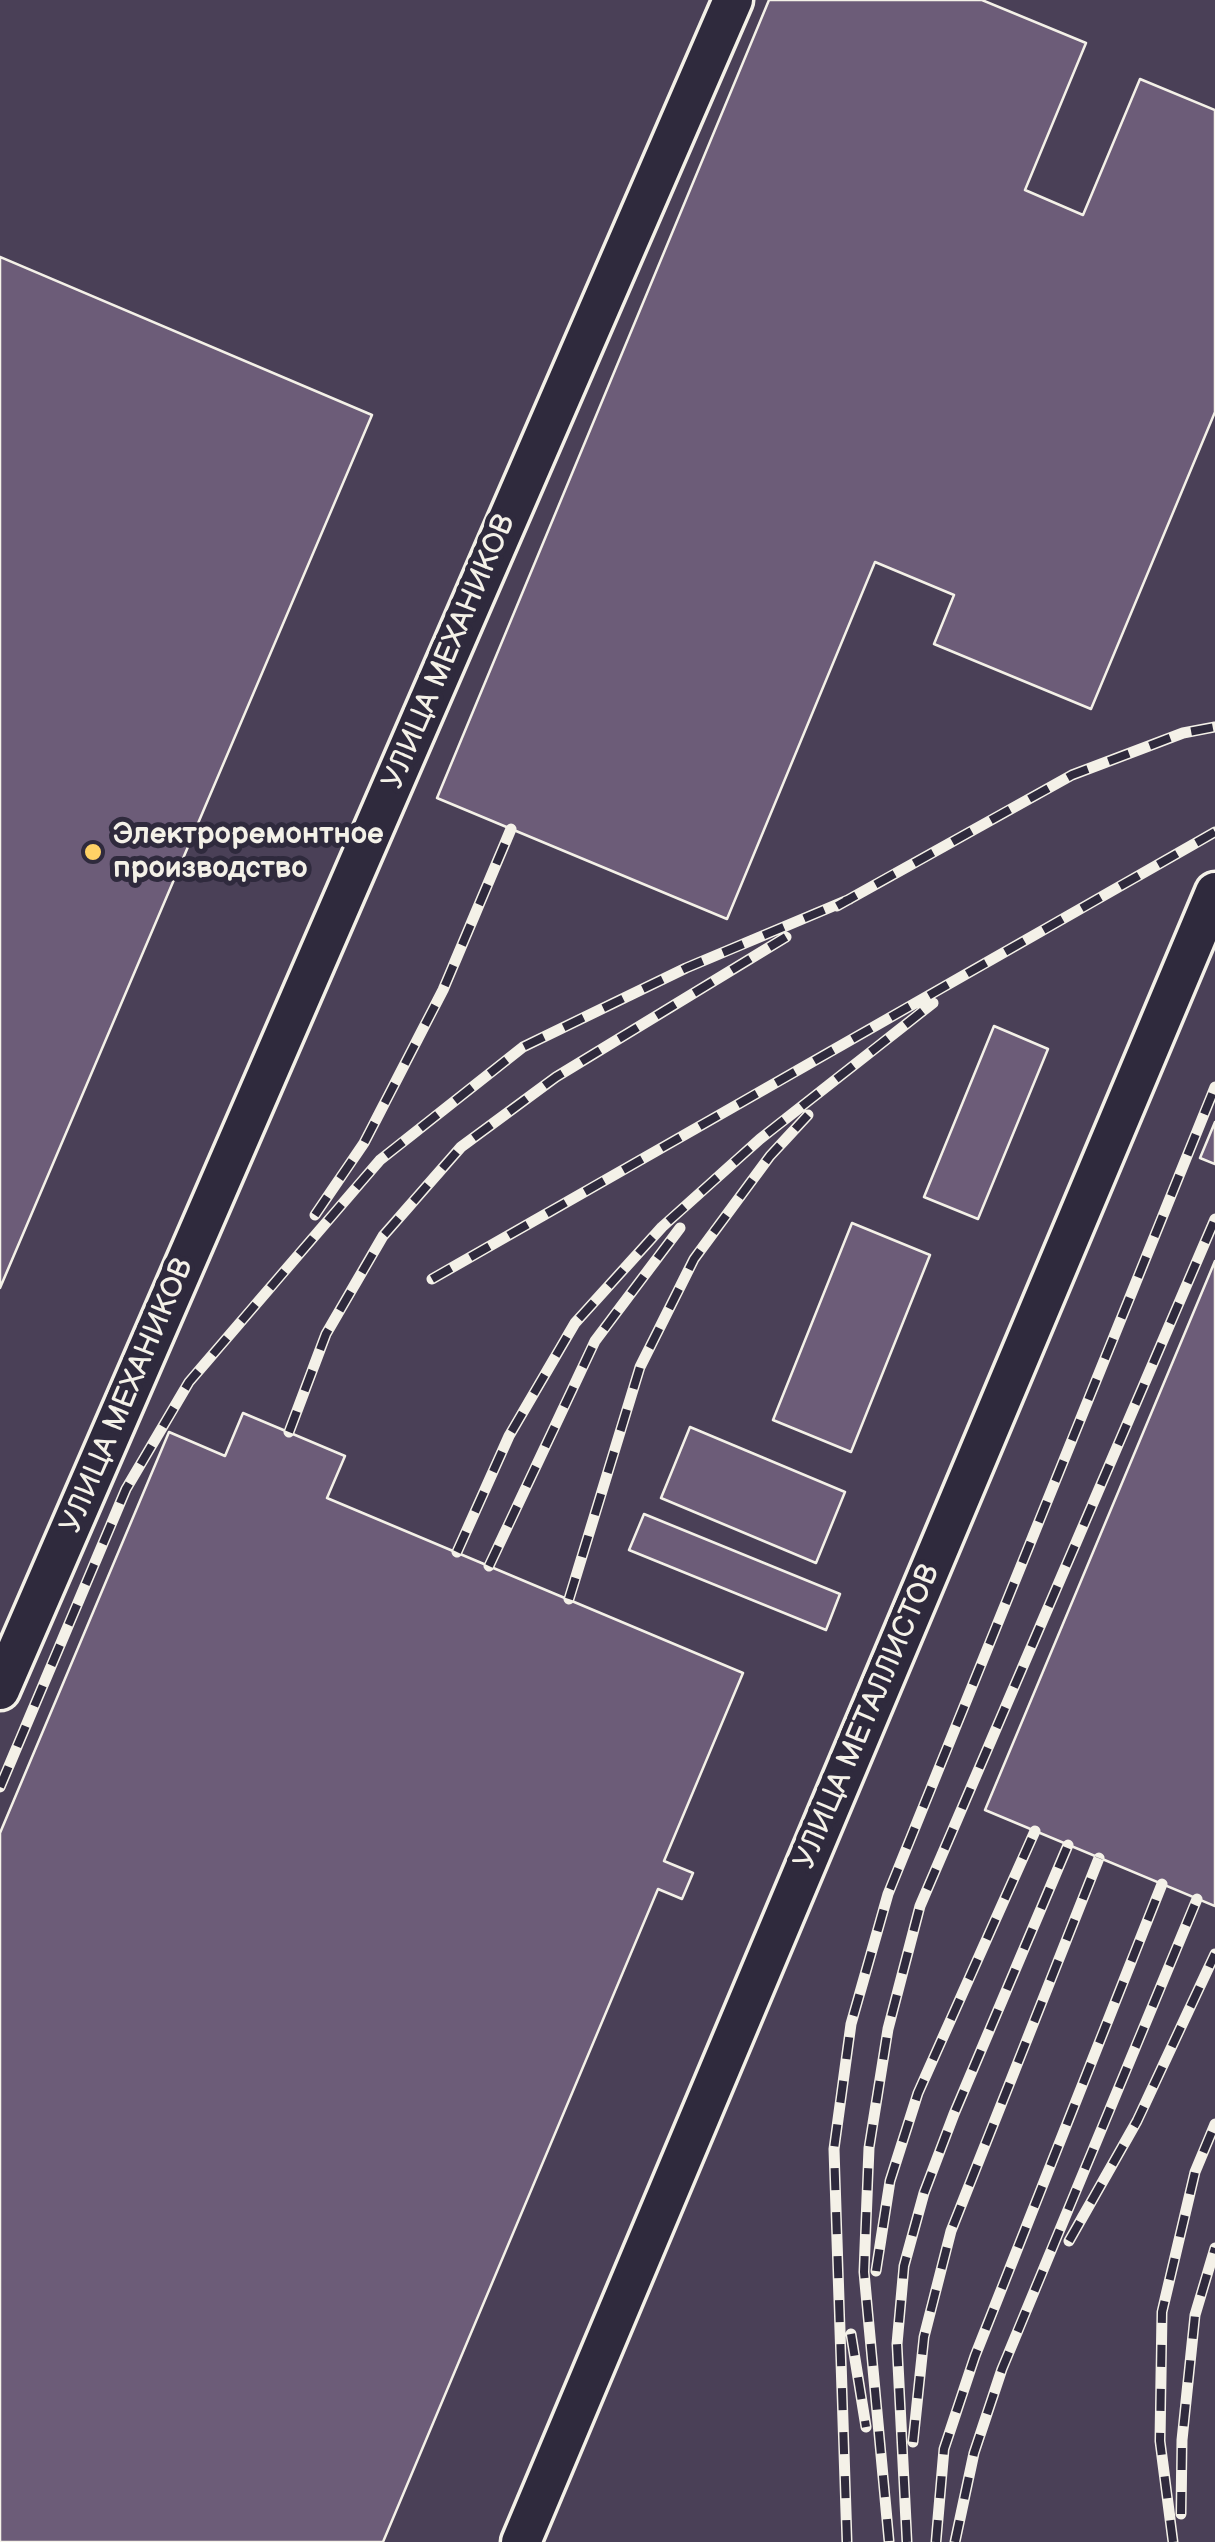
<!DOCTYPE html>
<meta charset="utf-8">
<style>
body{margin:0}
canvas{display:block;background:#3b3449}
</style>
<canvas width="1215" height="2542"></canvas>
<script>
const ctx = document.querySelector('canvas').getContext('2d');
ctx.lineJoin = 'round';
function fill(path, color) { ctx.fillStyle = color; ctx.fill(path, 'evenodd'); }
const toPath = rows => new Path2D(rows.map(r => 'M' + r).join(''));
function trace(path, color, width, dash) { ctx.strokeStyle = color; ctx.lineWidth = width; ctx.lineCap = dash ? 'butt' : 'round'; ctx.setLineDash(dash || []); ctx.stroke(path); }
function label(font, color, halo, rows, align = 'center') {
  ctx.font = font + ' "Balsamiq Sans",sans-serif'; ctx.lineWidth = 10; ctx.setLineDash([]); ctx.textBaseline = 'middle'; ctx.strokeStyle = halo; ctx.fillStyle = color; for (const [text, x, y, turn = 0] of rows) {
    ctx.save(); ctx.translate(x, y); ctx.rotate((+turn || 0) * Math.PI / 180); ctx.textAlign = isNaN(turn) ? turn : align; if (halo) ctx.strokeText(text, 0, 0); ctx.fillText(text, 0, 0); ctx.restore();
  }
}
const built = toPath([
 [0,0,1215,0,1215,2542,0,2542]
]);
const building = toPath([
 [769,0,982,0,1086,43,1025,190,1083,215,1140,79,1215,110,1215,412,1091,709,934,644,954,595,875,562,727,919,437,798,769,0],
 [0,257,372,415,0,1288,0,257],
 [994,1026,1048,1049,978,1219,924,1197,994,1026],
 [1215,1122,1215,1164,1200,1158,1215,1122],
 [852,1223,930,1255,851,1452,773,1420,852,1223],
 [1215,1261,1215,1906,985,1810,1215,1261],
 [243,1413,345,1456,327,1498,743,1673,664,1861,693,1873,682,1899,658,1889,383,2542,0,2542,0,1833,169,1432,225,1456,243,1413],
 [690,1427,845,1492,816,1563,661,1498,690,1427],
 [644,1514,840,1594,826,1630,629,1550,644,1514]
]);
const minor = toPath([
 [0,1690,733,0],
 [521,2542,1215,892]
]);
const rail = toPath([
 [837,906,1072,775,1183,733,1215,727],
 [315,1215,364,1143,443,990,511,829],
 [432,1279,1215,832],
 [289,1432,326,1334,383,1236,461,1147,556,1077,786,937],
 [457,1552,509,1436,575,1323,662,1227,760,1139,933,1003],
 [489,1566,595,1341,680,1228],
 [569,1599,640,1367,694,1259,770,1156,808,1115],
 [0,1787,126,1489,189,1382,380,1160,523,1047,686,968,850,899],
 [1069,2241,1137,2121,1215,1954],
 [876,2271,890,2181,918,2093,1035,1831],
 [851,2334,866,2427],
 [913,2442,924,2337,951,2231,1099,1858],
 [1181,2514,1182,2440,1195,2315,1215,2248],
 [889,2541,864,2272,869,2148,888,2029,920,1906,1215,1219],
 [847,2542,834,2149,851,2024,888,1894,1215,1087],
 [907,2542,897,2344,904,2266,924,2193,954,2114,1068,1845],
 [936,2542,944,2449,975,2356,1162,1884],
 [955,2542,974,2453,1002,2369,1197,1899],
 [1173,2542,1160,2441,1162,2312,1195,2172,1215,2124]
]);
const markers = [
 [93,852,10,"#ffd166"]
];
const streetNames = [
 ["УЛИЦА МЕХАНИКОВ",450,652,-67],
 ["УЛИЦА МЕХАНИКОВ",128,1396,-67],
 ["УЛИЦА МЕТАЛЛИСТОВ",868,1717,-67]
];
const poiNames = [
 ["Электроремонтное",113,835],
 ["производство",113,869]
];
fill(built, '#4a4057');
fill(building, '#6c5c78');
trace(building, '#f4f1e8', 2.5);
trace(minor, '#f4f1e8', 45);
trace(minor, '#2f2a3d', 38);
trace(rail, '#f4f1e8', 11);
trace(rail, '#2f2a3d', 8, [22]);
for (const [x, y, r, color] of markers) { const dot = new Path2D(); dot.arc(x, y, r, 0, 2 * Math.PI); ctx.fillStyle = color; ctx.fill(dot); trace(dot, '#2f2a3d', 4); }
label('30px', '#f4f1e8', '#2f2a3d', streetNames);
label('bold 30px', '#f4f1e8', '#2f2a3d', poiNames, 'left');
</script>
